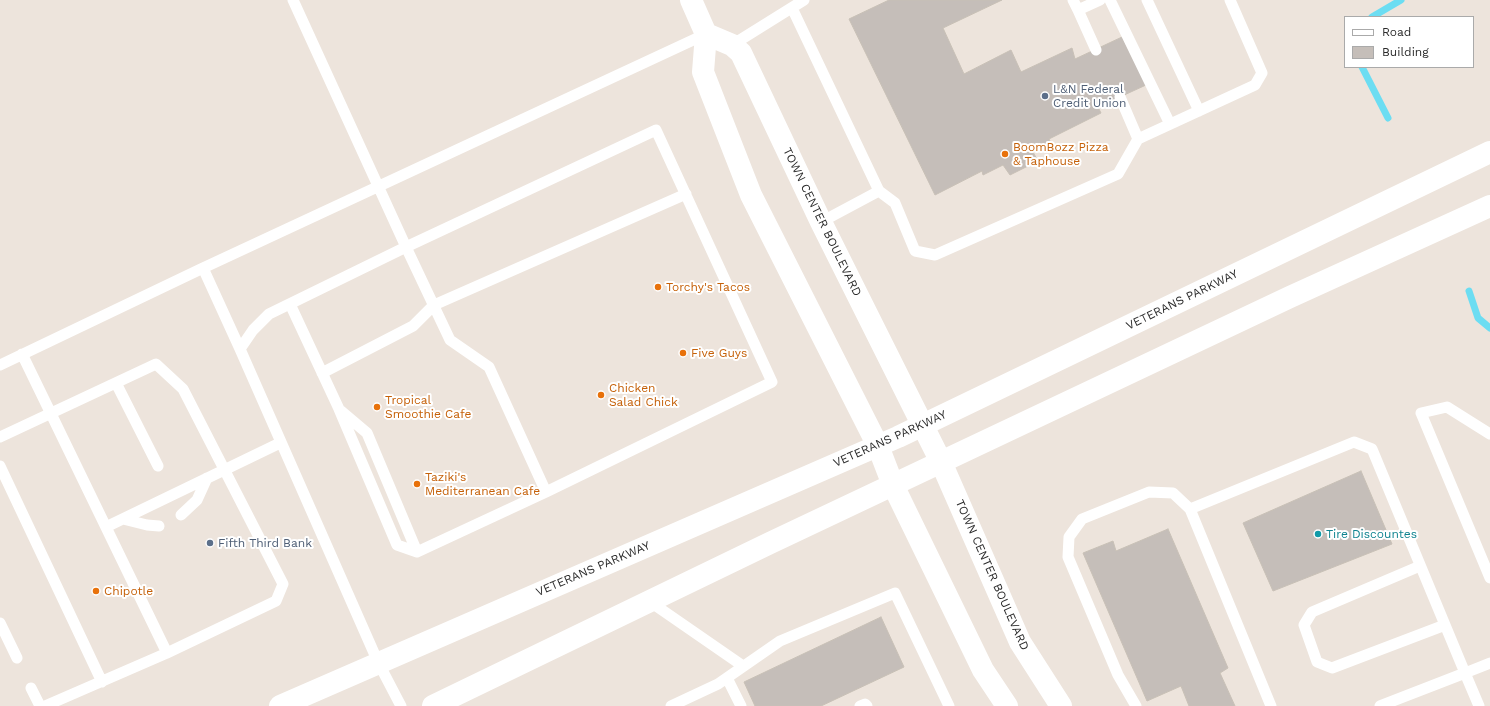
<!DOCTYPE html>
<style>
body{margin:0}
#map{position:relative;width:1490px;height:706px;overflow:hidden;background:#ede4dc;font-family:"Work Sans",sans-serif}
canvas{display:block}
.legend{position:absolute;left:1344px;top:16px;width:130px;height:52px;box-sizing:border-box;background:#fff;border:1px solid #aaa;margin:0;padding:5px 7px;list-style:none;font-size:12px;color:#2a2a2a}
.legend li{display:flex;align-items:center;gap:8px;height:20px}
.legend b{width:20px;border:1px solid #aaa}
</style>
<div id="map">
<canvas width="1490" height="706"></canvas>
<ul class="legend">
<li><b style="height:5px;background:#fff"></b>Road</li>
<li><b style="height:11px;background:#c5beb9"></b>Building</li>
</ul>
</div>
<script>
const ctx = document.querySelector('canvas').getContext('2d');
ctx.lineJoin = 'round';
const toPath = rows => new Path2D(rows.map(r => 'M' + r).join(''));
function trace(path, color, width, dash) { ctx.strokeStyle = color; ctx.lineWidth = width; ctx.lineCap = dash ? 'butt' : 'round'; ctx.setLineDash(dash || []); ctx.stroke(path); }
function fill(path, color) { ctx.fillStyle = color; ctx.fill(path, 'evenodd'); }
function label(font, color, halo, rows, align = 'center') {
  ctx.font = font + ' "Work Sans",sans-serif'; ctx.lineWidth = 4; ctx.setLineDash([]); ctx.textBaseline = 'middle'; ctx.strokeStyle = halo; ctx.fillStyle = color; for (const [text, x, y, turn = 0] of rows) {
    ctx.save(); ctx.translate(x, y); ctx.rotate((+turn || 0) * Math.PI / 180); ctx.textAlign = isNaN(turn) ? turn : align; if (halo) ctx.strokeText(text, 0, 0); ctx.fillText(text, 0, 0); ctx.restore();
  }
}
const stream = toPath([
 [1372,17,1401,0],
 [1362,67,1388,118],
 [1469,291,1478,318,1490,328]
]);
const building = toPath([
 [889,0,1002,0,943,28,964,74,1011,50,1021,72,1072,48,1075,59,1122,37,1146,85,1098,107,1101,113,1049,139,1051,143,1033,152,1038,161,1010,175,1003,165,983,175,982,171,935,195,849,19,889,0],
 [1361,471,1392,544,1273,591,1243,523,1361,471],
 [1168,529,1228,668,1220,673,1235,706,1189,706,1181,686,1147,701,1083,553,1113,541,1116,551,1168,529],
 [881,617,904,667,821,706,755,706,744,682,881,617]
]);
const service = toPath([
 [1073,0,1078,10,1100,0],
 [1110,0,1170,124],
 [1147,0,1199,111],
 [792,8,879,191,895,203,915,251,935,255,1118,174,1138,139,1255,85,1262,73,1230,0],
 [1078,10,1096,50],
 [732,45,804,0],
 [1120,97,1138,139],
 [821,222,879,191],
 [290,304,339,409,397,545,417,552,546,492],
 [240,349,253,330,269,314,406,247,656,130,772,382,546,492,489,367,450,340,406,247,293,0],
 [22,354,167,653,45,706],
 [0,365,203,268],
 [322,373,413,326,434,305,686,194],
 [116,383,158,466],
 [341,411,367,433,417,552],
 [1490,434,1447,407,1421,413,1490,578],
 [0,437,156,364,183,389,283,584,276,601,167,653],
 [0,466,102,682],
 [1190,509,1354,442,1372,449,1465,673,1380,706],
 [181,515,197,500,207,478],
 [123,519,147,525,159,526],
 [106,527,280,443],
 [1420,566,1312,612,1304,625,1317,662,1332,668,1445,625],
 [649,601,743,666],
 [0,623,17,658],
 [727,678,741,706],
 [31,688,40,706],
 [401,706,378,662,240,349,203,268,706,34],
 [671,706,718,684,780,641,895,593,949,706],
 [860,706,865,704,867,706],
 [1136,706,1118,675,1068,557,1069,537,1082,519,1149,492,1173,493,1190,509,1271,706],
 [1479,706,1465,673,1490,663]
]);
const minor = toPath([
 [691,0,706,34,703,72,751,195,878,446,893,485,983,670,1007,706],
 [706,34,732,45,741,53,821,222,941,462,1020,642,1061,706]
]);
const secondary = toPath([
 [280,706,898,437,1490,152],
 [433,706,770,543,1290,297,1490,206]
]);
const markers = [
 [1045,96,4,"#5c6f8a"],
 [1005,154,4,"#e8710a"],
 [658,287,4,"#e8710a"],
 [683,353,4,"#e8710a"],
 [601,395,4,"#e8710a"],
 [377,407,4,"#e8710a"],
 [417,484,4,"#e8710a"],
 [1318,534,4,"#0f9aa8"],
 [210,543,4,"#5c6f8a"],
 [96,591,4,"#e8710a"]
];
const serviceNames = [
 ["L&N Federal",1053,89],
 ["Credit Union",1053,103],
 ["Fifth Third Bank",218,543]
];
const foodNames = [
 ["BoomBozz Pizza",1013,147],
 ["& Taphouse",1013,161],
 ["Torchy's Tacos",666,287],
 ["Five Guys",691,353],
 ["Chicken",609,388],
 ["Salad Chick",609,402],
 ["Tropical",385,400],
 ["Smoothie Cafe",385,414],
 ["Taziki's",425,477],
 ["Mediterranean Cafe",425,491],
 ["Chipotle",104,591]
];
const streetNames = [
 ["TOWN CENTER BOULEVARD",822,222,64],
 ["VETERANS PARKWAY",1182,300,-26],
 ["VETERANS PARKWAY",890,439,-24],
 ["VETERANS PARKWAY",593,569,-23],
 ["TOWN CENTER BOULEVARD",992,575,66]
];
const cultureNames = [
 ["Tire Discountes",1326,534]
];
trace(stream, '#6cddf2', 7);
fill(building, '#c5beb9');
trace(building, '#c8c0b6', 1);
trace(service, '#fff', 11);
trace(minor, '#fff', 22);
trace(secondary, '#fff', 22);
for (const [x, y, r, color] of markers) { const dot = new Path2D(); dot.arc(x, y, r, 0, 2 * Math.PI); ctx.fillStyle = color; ctx.fill(dot); trace(dot, '#fff', 1.5); }
label('12px', '#4e5e75', '#fff', serviceNames, 'left');
label('12px', '#c56008', '#fff', foodNames, 'left');
label('12px', '#2a2a2a', '#fff', streetNames);
label('12px', '#0d838f', '#fff', cultureNames, 'left');
</script>
